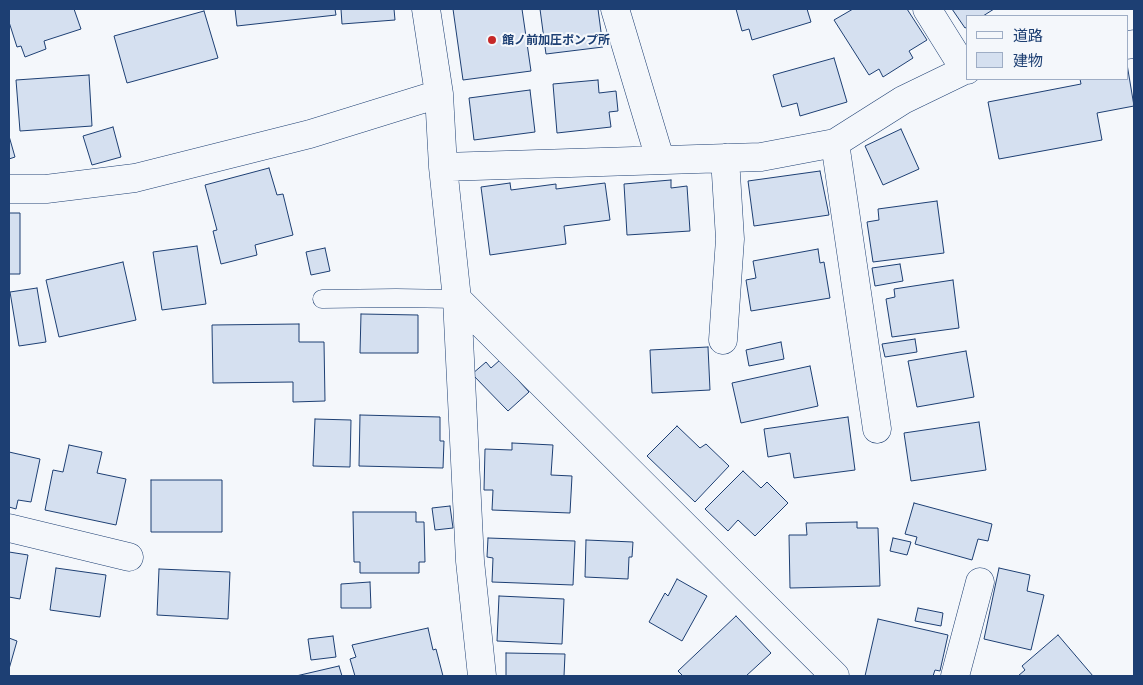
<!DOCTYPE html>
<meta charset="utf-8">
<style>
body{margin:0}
#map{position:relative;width:1143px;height:685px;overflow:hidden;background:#f4f7fb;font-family:Mulish,"Noto Sans JP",sans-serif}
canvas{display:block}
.frame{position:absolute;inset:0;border:10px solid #1d3f73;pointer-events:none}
.legend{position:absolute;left:966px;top:15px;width:162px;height:65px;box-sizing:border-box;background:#f4f7fb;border:1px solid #9eadc5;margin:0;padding:6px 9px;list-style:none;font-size:15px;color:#1d3f73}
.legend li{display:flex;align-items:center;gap:10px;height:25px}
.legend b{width:25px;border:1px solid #9eadc5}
</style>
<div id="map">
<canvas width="1143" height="685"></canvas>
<div class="frame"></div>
<ul class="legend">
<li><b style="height:6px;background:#f4f7fb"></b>道路</li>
<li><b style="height:14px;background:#d5e0f0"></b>建物</li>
</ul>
</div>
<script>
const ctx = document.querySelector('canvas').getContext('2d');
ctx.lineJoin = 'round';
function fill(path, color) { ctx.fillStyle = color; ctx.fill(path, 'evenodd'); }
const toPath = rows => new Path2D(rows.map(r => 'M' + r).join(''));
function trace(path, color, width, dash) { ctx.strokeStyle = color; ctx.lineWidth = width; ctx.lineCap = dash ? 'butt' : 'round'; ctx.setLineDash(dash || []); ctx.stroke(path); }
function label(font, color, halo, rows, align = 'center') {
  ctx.font = font + ' Mulish,"Noto Sans JP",sans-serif'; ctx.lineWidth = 4; ctx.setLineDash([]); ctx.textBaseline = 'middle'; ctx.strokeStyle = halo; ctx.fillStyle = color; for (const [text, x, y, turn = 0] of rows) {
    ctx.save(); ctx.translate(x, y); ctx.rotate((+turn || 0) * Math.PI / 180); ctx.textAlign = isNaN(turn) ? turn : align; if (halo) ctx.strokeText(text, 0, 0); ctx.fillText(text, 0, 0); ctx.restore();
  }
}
const building = toPath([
 [9,9,74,9,81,29,44,41,46,49,25,57,21,46,17,47,9,22,9,9],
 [235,9,335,9,336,15,237,26,235,9],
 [341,9,394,9,395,20,342,24,341,9],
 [453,9,522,9,531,71,463,80,453,9],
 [540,9,598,9,603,47,546,54,540,9],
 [736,9,807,9,811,22,752,40,749,29,742,31,736,9],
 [853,9,907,9,927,40,909,51,913,58,883,77,879,69,869,75,834,20,853,9],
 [952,9,994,9,983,16,967,16,967,27,965,28,952,9],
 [204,11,218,58,127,83,114,36,204,11],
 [834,58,847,102,800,116,797,103,782,107,773,75,834,58],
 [1127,64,1134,106,1097,113,1102,140,999,159,988,102,1081,84,1080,79,1127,79,1127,64],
 [89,75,92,126,20,131,16,80,89,75],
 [598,80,599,93,616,91,618,111,609,112,611,127,557,133,553,84,598,80],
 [530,90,535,132,474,140,469,98,530,90],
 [113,127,121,157,92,165,83,136,113,127],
 [901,129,919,169,883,185,865,146,901,129],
 [9,136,15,157,9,159,9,136],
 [269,168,277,195,283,194,293,235,255,245,257,255,221,264,213,231,217,230,205,185,269,168],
 [820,171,829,215,754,226,748,181,820,171],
 [671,180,671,188,687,186,690,231,627,235,624,184,671,180],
 [510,183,511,190,556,184,556,189,605,183,610,220,564,226,566,244,490,255,481,187,510,183],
 [937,201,944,253,873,262,867,222,879,220,878,209,937,201],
 [9,213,20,213,20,274,9,274,9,213],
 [197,246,206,304,162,310,153,252,197,246],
 [325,248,330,271,311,275,306,252,325,248],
 [818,249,820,263,824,262,830,298,751,311,746,280,756,278,753,261,818,249],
 [123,262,136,320,59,337,46,280,123,262],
 [900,264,903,281,875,286,872,268,900,264],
 [953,280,959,328,892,337,886,299,895,297,894,289,953,280],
 [37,288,46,342,19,346,10,292,37,288],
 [361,314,418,315,418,353,360,353,361,314],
 [299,324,299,342,324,342,325,401,293,402,293,382,213,383,212,325,299,324],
 [915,339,917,352,885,357,882,344,915,339],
 [781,342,784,359,749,366,746,350,781,342],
 [708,347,710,390,652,393,650,350,708,347],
 [966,351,974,397,917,407,908,361,966,351],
 [500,360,529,392,508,411,472,374,486,362,491,368,500,360],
 [810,366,818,406,741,423,732,383,810,366],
 [360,415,440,417,440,441,444,441,443,468,359,466,360,415],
 [848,417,855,470,794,478,790,453,768,457,764,429,848,417],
 [315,419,351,420,350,467,313,466,315,419],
 [979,422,986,470,911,481,904,433,979,422],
 [677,426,700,448,706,444,729,466,695,502,647,456,677,426],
 [512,443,553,445,551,475,572,476,570,513,492,510,493,490,484,490,485,449,512,450,512,443],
 [69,445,102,452,97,473,126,479,116,525,45,510,53,470,63,472,69,445],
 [9,452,40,459,31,502,18,500,16,509,9,507,9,452],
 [743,471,761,488,767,482,788,503,755,536,738,520,728,531,705,509,743,471],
 [151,480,222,480,222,532,151,532,151,480],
 [914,503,992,524,988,541,978,539,972,560,915,544,917,537,905,534,914,503],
 [450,506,453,528,435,530,432,508,450,506],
 [353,512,416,512,416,522,424,522,425,562,419,562,419,573,360,573,360,562,354,562,353,512],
 [857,522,857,528,878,528,880,586,790,588,789,535,807,535,806,523,857,522],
 [488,538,575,541,573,585,492,582,493,558,487,557,488,538],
 [893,538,911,542,907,555,890,551,893,538],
 [586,540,633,542,632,557,629,557,628,579,585,577,586,540],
 [9,552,28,555,20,599,9,597,9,552],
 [56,568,106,575,100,617,50,610,56,568],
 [999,568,1030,575,1027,591,1044,595,1031,650,984,639,999,568],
 [159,569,230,572,228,619,157,615,159,569],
 [677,579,707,596,682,641,649,622,665,593,668,596,677,579],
 [370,582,371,608,341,608,341,584,370,582],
 [499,596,564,599,562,644,497,641,499,596],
 [918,608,943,613,941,626,915,621,918,608],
 [736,616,771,653,746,676,683,676,678,671,736,616],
 [878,619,948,635,940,671,935,670,933,676,865,676,878,619],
 [428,628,433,650,436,649,443,676,355,676,350,659,356,657,352,645,428,628],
 [1058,635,1093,676,1018,676,1025,670,1022,666,1058,635],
 [333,636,336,657,311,660,308,639,333,636],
 [9,638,17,641,9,669,9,638],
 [506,653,565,654,564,676,506,676,506,653],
 [339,666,342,676,296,676,339,666]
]);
const service = toPath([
 [322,299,396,298,457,299]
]);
const minor = toPath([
 [426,9,439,94,443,167,457,299,470,561,482,676],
 [615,9,660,159],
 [927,9,965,70,967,70],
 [1127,45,1134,44],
 [835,143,877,429],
 [443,167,761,157,835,143,903,100,965,70],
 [9,189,46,189,135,178,310,134,439,94],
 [457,299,835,676],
 [723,340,730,239,725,158],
 [9,528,129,557],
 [955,676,980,582]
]);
const markers = [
 [492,40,5,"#c62828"]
];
const poiNames = [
 ["館ノ前加圧ポンプ所",502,40]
];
fill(building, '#d5e0f0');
trace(building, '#1d3f73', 1);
trace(service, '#1d3f73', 19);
trace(minor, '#1d3f73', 29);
trace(service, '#f4f7fb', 18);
trace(minor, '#f4f7fb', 28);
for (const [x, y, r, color] of markers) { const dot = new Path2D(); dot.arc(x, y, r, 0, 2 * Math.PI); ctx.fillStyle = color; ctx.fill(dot); trace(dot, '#f4f7fb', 2); }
label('bold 12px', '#1d3f73', '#f4f7fb', poiNames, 'left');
</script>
